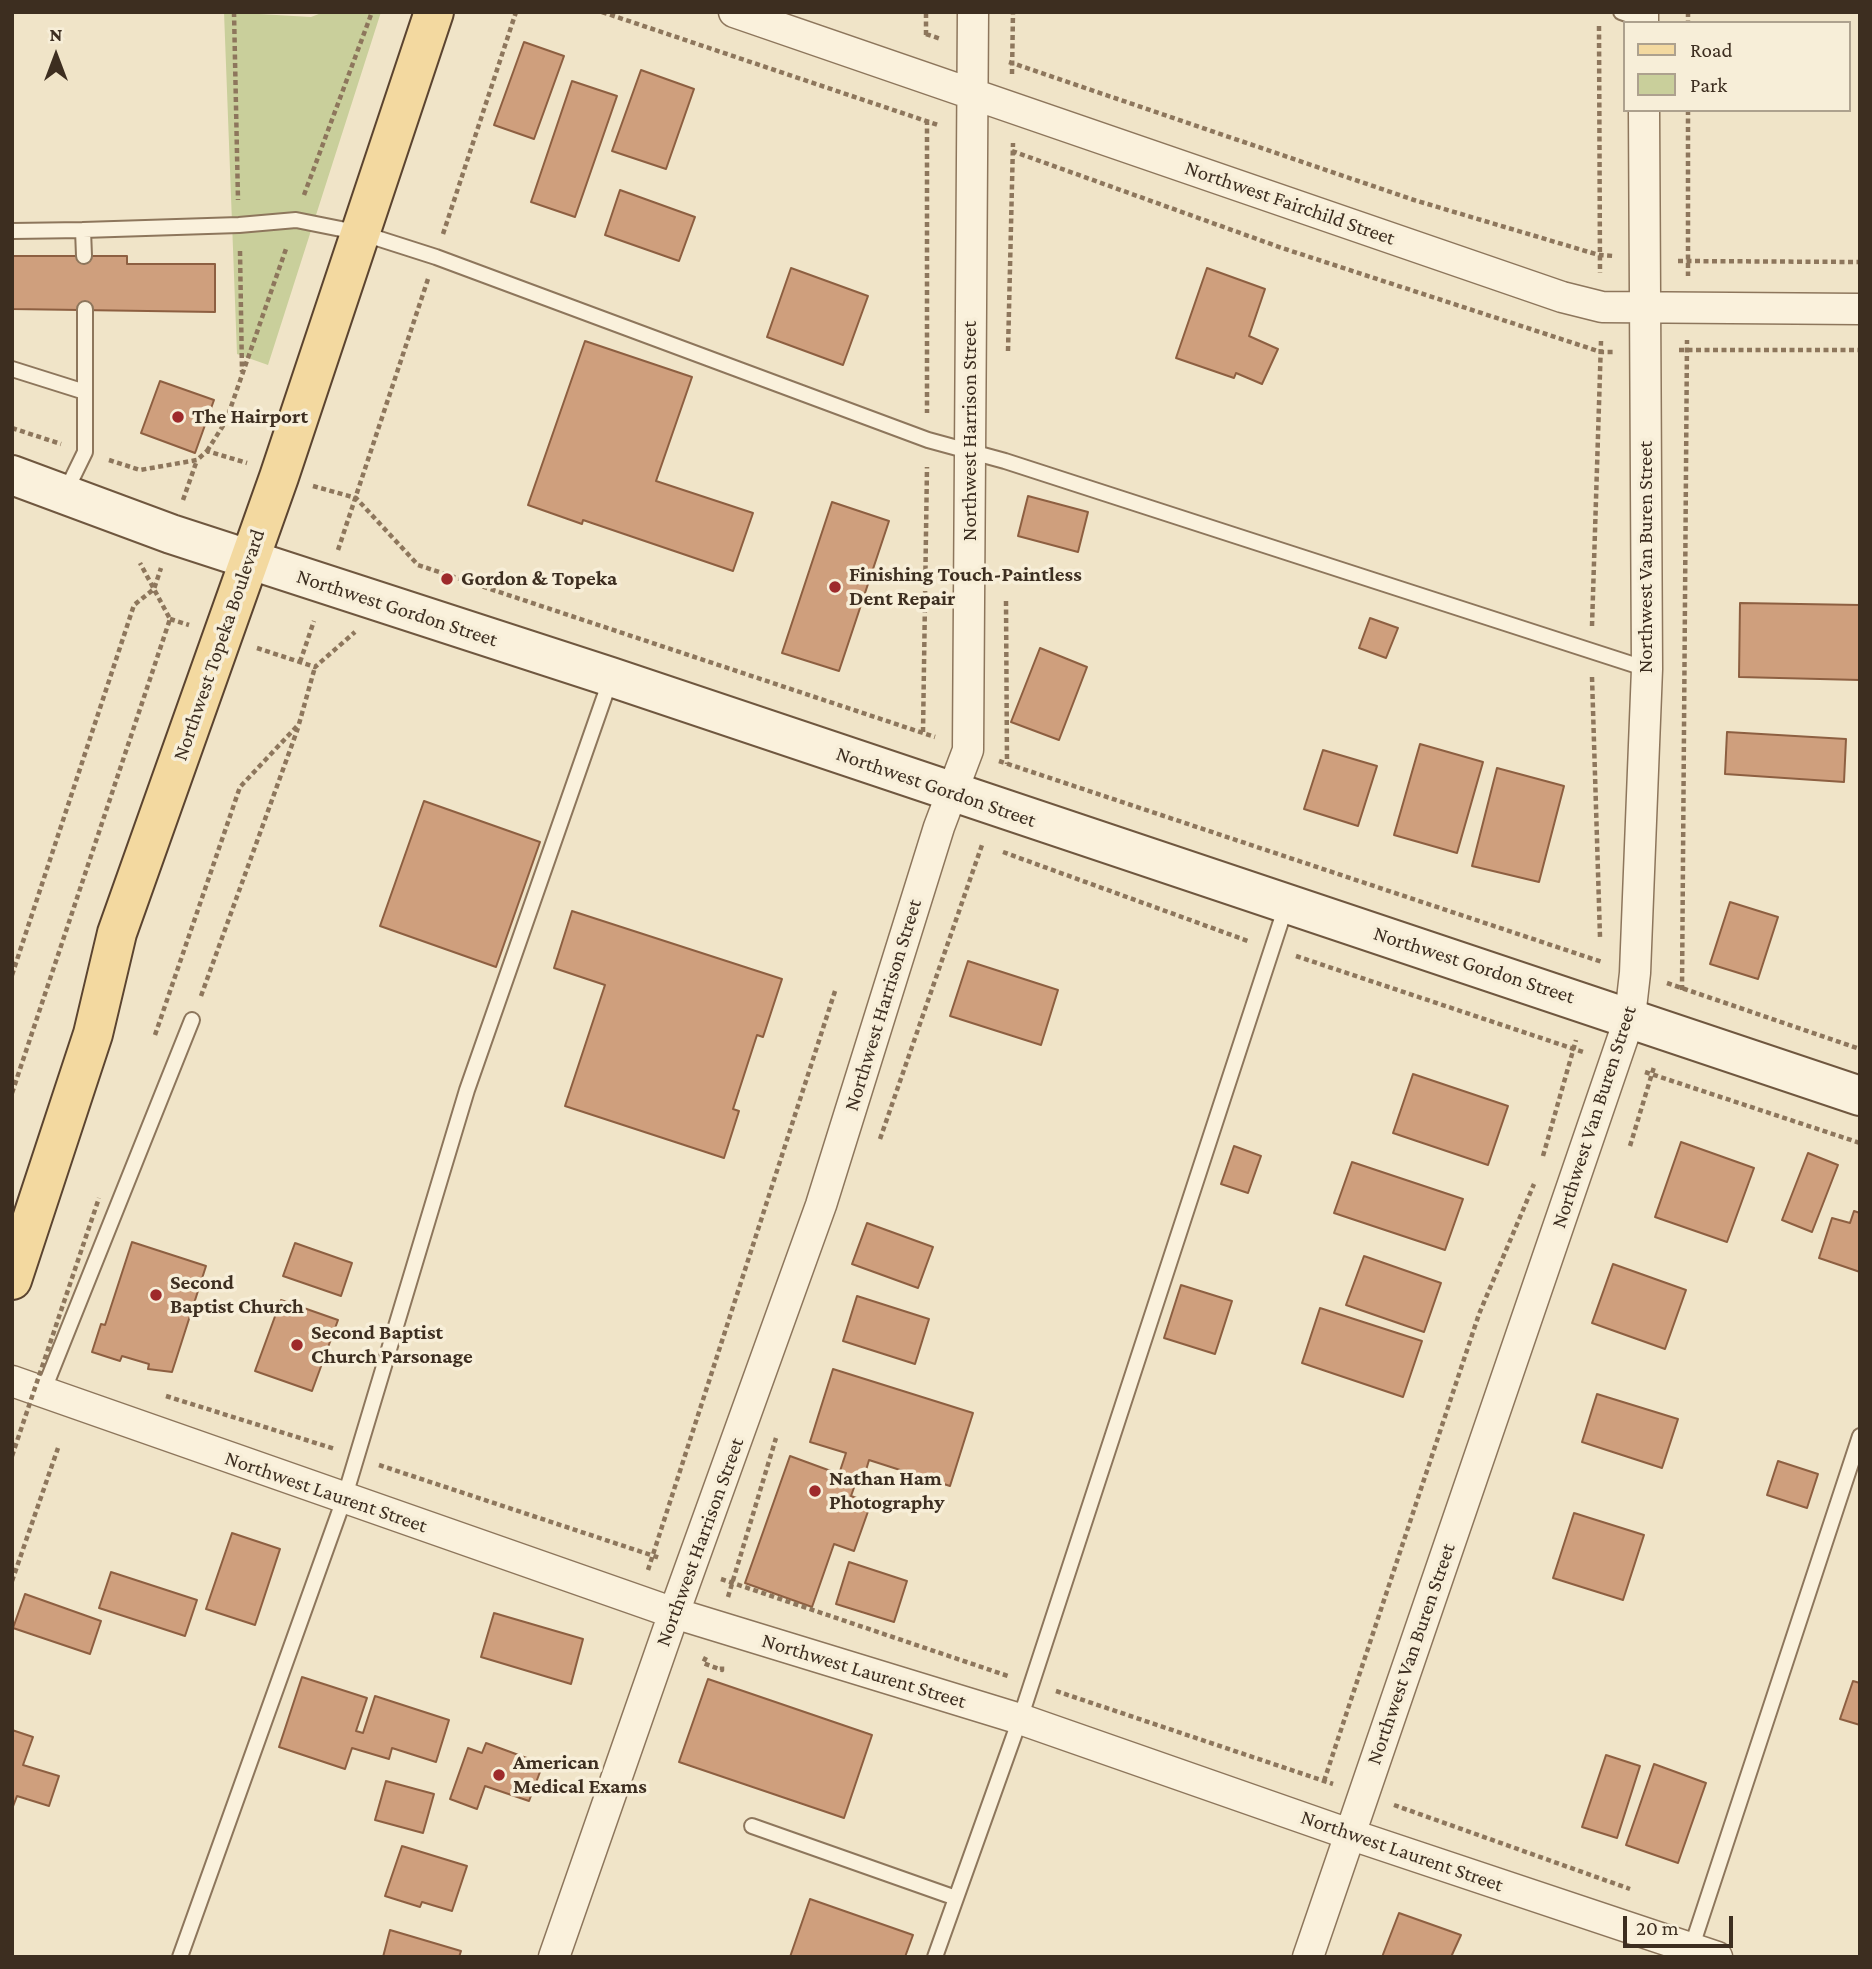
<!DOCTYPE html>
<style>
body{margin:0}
#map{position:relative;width:1872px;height:1969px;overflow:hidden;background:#f0e4c8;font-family:"Crimson Pro",serif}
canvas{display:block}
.frame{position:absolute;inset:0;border:14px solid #3d2e20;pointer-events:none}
.legend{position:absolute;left:1623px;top:21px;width:228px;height:91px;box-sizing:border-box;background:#f7eed8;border:2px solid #ada18e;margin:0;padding:9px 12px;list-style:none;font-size:21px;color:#3d2e20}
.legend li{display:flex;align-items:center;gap:14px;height:35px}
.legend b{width:35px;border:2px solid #ada18e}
.north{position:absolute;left:21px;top:21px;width:70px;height:70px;-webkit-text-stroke:5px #f7eed8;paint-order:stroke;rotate:0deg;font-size:19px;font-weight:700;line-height:28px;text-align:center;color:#3d2e20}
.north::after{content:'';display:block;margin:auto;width:24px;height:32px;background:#3d2e20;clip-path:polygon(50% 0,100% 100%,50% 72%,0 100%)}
.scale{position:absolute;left:1623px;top:1916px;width:110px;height:32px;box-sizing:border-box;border:4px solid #3d2e20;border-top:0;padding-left:9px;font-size:21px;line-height:24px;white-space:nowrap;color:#3d2e20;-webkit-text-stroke:5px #f7eed8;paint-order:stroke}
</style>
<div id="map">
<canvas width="1872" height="1969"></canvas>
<div class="frame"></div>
<ul class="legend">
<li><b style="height:9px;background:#f3d9a0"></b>Road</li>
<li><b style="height:19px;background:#c9cf9b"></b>Park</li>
</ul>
<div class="north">N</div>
<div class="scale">20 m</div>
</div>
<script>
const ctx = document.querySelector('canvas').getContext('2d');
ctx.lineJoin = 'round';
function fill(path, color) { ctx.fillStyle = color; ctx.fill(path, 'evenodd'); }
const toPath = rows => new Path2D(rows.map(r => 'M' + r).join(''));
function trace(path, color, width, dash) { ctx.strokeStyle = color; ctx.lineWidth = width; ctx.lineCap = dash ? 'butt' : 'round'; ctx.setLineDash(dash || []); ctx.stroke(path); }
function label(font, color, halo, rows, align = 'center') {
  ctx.font = font + ' "Crimson Pro",serif'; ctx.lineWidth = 7; ctx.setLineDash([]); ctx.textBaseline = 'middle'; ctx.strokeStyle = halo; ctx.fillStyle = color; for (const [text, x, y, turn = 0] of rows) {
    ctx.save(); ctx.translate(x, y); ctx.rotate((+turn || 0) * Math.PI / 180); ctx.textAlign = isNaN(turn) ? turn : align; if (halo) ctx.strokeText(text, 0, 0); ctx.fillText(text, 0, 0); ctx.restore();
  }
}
const green = toPath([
 [224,12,311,17,324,12,381,12,268,365,237,354]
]);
const building = toPath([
 [524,42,564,56,534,139,494,125,524,42],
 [641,70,694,89,666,169,612,151,641,70],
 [572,81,617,96,575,217,531,202,572,81],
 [620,190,695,217,679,261,605,235,620,190],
 [12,256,127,256,127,264,215,264,215,312,12,309,12,256],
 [791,268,868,296,843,365,767,337,791,268],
 [1207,268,1265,289,1249,336,1278,349,1262,384,1236,373,1234,378,1176,358,1207,268],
 [585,341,692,377,656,481,753,513,733,571,583,520,582,524,528,505,585,341],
 [160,381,214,400,195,453,141,433,160,381],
 [1028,496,1088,512,1078,552,1018,536,1028,496],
 [832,502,889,521,839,671,782,653,832,502],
 [1740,603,1860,605,1860,680,1739,677,1740,603],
 [1370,618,1398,628,1386,658,1359,648,1370,618],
 [1040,648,1087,667,1059,740,1011,722,1040,648],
 [1727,732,1846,739,1844,782,1725,774,1727,732],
 [1420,744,1483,762,1457,853,1394,835,1420,744],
 [1323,750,1377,766,1358,826,1304,809,1323,750],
 [1497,768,1564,786,1539,882,1472,866,1497,768],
 [424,801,540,842,496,967,380,926,424,801],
 [1730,902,1778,917,1758,979,1710,964,1730,902],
 [572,911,782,979,763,1037,757,1035,733,1109,739,1111,724,1158,565,1106,605,985,554,968,572,911],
 [968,961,1058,990,1041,1045,950,1016,968,961],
 [1413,1074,1508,1106,1488,1165,1393,1133,1413,1074],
 [1681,1142,1754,1168,1727,1242,1655,1217,1681,1142],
 [1234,1146,1261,1156,1248,1193,1221,1184,1234,1146],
 [1808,1153,1838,1165,1812,1232,1782,1220,1808,1153],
 [1352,1162,1463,1199,1445,1250,1334,1213,1352,1162],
 [1854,1211,1860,1213,1860,1272,1819,1258,1832,1218,1850,1223,1854,1211],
 [867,1223,933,1247,918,1288,852,1264,867,1223],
 [132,1242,206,1266,172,1372,148,1369,149,1364,122,1356,120,1361,92,1352,101,1324,105,1325,132,1242],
 [295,1243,352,1263,341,1296,283,1276,295,1243],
 [1364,1256,1441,1283,1424,1332,1346,1305,1364,1256],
 [1613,1264,1686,1290,1665,1349,1592,1323,1613,1264],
 [1181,1285,1232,1301,1215,1354,1164,1338,1181,1285],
 [857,1296,929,1319,915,1364,843,1341,857,1296],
 [281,1300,338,1320,312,1391,255,1371,281,1300],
 [1320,1308,1422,1341,1403,1397,1302,1363,1320,1308],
 [833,1369,973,1413,950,1486,869,1460,862,1484,856,1482,851,1496,871,1503,854,1551,834,1544,812,1607,745,1583,790,1456,839,1474,846,1453,810,1442,833,1369],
 [1597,1394,1678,1419,1662,1468,1582,1442,1597,1394],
 [1778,1461,1818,1474,1807,1508,1767,1495,1778,1461],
 [1574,1513,1644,1535,1623,1600,1553,1578,1574,1513],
 [232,1533,280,1549,255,1625,206,1609,232,1533],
 [849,1562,907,1581,894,1622,836,1604,849,1562],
 [111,1572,197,1600,185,1636,99,1608,111,1572],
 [25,1594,101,1621,90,1654,13,1628,25,1594],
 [494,1613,583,1639,571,1684,481,1657,494,1613],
 [302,1677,367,1698,356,1731,363,1733,375,1696,449,1720,436,1762,392,1748,389,1759,352,1748,345,1769,279,1747,302,1677],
 [708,1679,872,1735,844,1818,679,1762,708,1679],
 [1853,1681,1860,1683,1860,1725,1840,1719,1853,1681],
 [12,1730,33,1737,23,1765,59,1776,49,1806,17,1796,12,1809,12,1730],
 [486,1743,543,1764,529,1801,485,1786,477,1809,450,1799,468,1748,482,1753,486,1743],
 [1606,1755,1640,1766,1617,1838,1582,1827,1606,1755],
 [1654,1764,1706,1783,1678,1863,1626,1845,1654,1764],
 [386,1781,434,1794,423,1833,375,1820,386,1781],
 [402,1846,467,1866,452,1911,422,1902,420,1907,385,1896,402,1846],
 [810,1899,913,1935,905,1957,790,1957,810,1899],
 [1399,1913,1461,1935,1451,1957,1382,1957,1399,1913],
 [390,1930,461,1951,459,1957,383,1957,390,1930]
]);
const path = toPath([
 [234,12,238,200],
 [602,12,938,125],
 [1688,12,1688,23],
 [1599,26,1600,273],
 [926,34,941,39],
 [926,35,926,12],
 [1009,62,1414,200,1599,255,1614,256],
 [1012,74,1013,12],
 [1688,110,1688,276],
 [927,120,927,413],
 [1012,151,1282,248,1601,352,1614,352],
 [304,195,372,12],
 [443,234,516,12],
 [240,251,242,372],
 [1678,261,1860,262],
 [1679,350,1860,350],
 [1008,351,1013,143],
 [12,428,61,444],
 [207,451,226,421,287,246],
 [109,460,140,470,197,460,207,451,247,463],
 [313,486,356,498,418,565,935,737],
 [183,500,197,460],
 [338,550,428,279],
 [1006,601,1007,764],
 [170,619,189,625],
 [1592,626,1601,341],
 [257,648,315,667,355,632],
 [300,662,314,621],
 [1592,677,1600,937],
 [923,732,927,467],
 [999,761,1602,962],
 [1003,852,1248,941],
 [1296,956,1583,1052],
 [12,975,134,605,154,589,161,568],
 [1667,983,1860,1049],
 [1682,990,1687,340],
 [201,996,298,728],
 [155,1035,240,787,299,724,315,667],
 [1645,1072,1860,1143],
 [12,1093,170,619,140,563],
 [880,1139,983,842],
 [1630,1146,1654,1067],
 [1543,1156,1576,1040],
 [166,1396,335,1449],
 [379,1465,660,1558],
 [648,1570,836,988],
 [721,1579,1008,1676],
 [12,1581,58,1448],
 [728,1597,776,1438],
 [706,1657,703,1663,722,1670,722,1663],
 [1056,1691,1333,1784],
 [1324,1781,1479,1314,1534,1184],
 [1394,1805,1630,1889]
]);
const service = toPath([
 [1621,12,1643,20],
 [12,231,83,230],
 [84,256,83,230,239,225,296,220,361,233,436,257,928,440,1005,461,1647,669],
 [12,369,85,392],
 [65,493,85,452,85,309],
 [43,1392,192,1020],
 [752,1826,956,1898],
 [1690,1952,1860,1436],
 [180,1957,344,1499,467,1090,611,678],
 [935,1957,1020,1719,1286,906]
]);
const minor = toPath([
 [734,12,1562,297,1602,307,1860,309],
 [1643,12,1643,23],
 [12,1381,674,1613,1020,1719,1349,1834,1717,1957],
 [554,1957,674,1613,821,1205,939,827,968,750,973,12],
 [1308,1957,1630,1017,1635,973,1647,669,1644,110]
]);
const secondary = toPath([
 [12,475,171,534,611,677,1860,1096]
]);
const primary = toPath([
 [12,1280,93,1034,117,933,279,477,434,12]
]);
const pathBridge = toPath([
 [12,1456,99,1198]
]);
const markers = [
 [178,417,7,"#9e2a2b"],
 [447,579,7,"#9e2a2b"],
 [835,587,7,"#9e2a2b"],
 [156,1295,7,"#9e2a2b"],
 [297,1345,7,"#9e2a2b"],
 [815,1491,7,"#9e2a2b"],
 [499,1775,7,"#9e2a2b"]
];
const streetNames = [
 ["Northwest Fairchild Street",1290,203,19],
 ["Northwest Harrison Street",970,431,-90],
 ["Northwest Van Buren Street",1646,557,-90],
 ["Northwest Gordon Street",397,608,18],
 ["Northwest Topeka Boulevard",219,645,-71],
 ["Northwest Gordon Street",936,787,19],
 ["Northwest Gordon Street",1474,965,18],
 ["Northwest Harrison Street",883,1005,-73],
 ["Northwest Van Buren Street",1594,1117,-72],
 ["Northwest Laurent Street",326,1492,19],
 ["Northwest Harrison Street",700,1542,-70],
 ["Northwest Van Buren Street",1411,1654,-71],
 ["Northwest Laurent Street",864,1671,17],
 ["Northwest Laurent Street",1402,1851,19]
];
const poiNames = [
 ["The Hairport",192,417],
 ["Finishing Touch-Paintless",849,575],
 ["Dent Repair",849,599],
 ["Gordon & Topeka",461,579],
 ["Second",170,1283],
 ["Baptist Church",170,1307],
 ["Second Baptist",311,1333],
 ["Church Parsonage",311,1357],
 ["Nathan Ham",829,1479],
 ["Photography",829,1503],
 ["American",513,1763],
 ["Medical Exams",513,1787]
];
fill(green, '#c9cf9b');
fill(building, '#cf9f7d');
trace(building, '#8d5f41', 2);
trace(service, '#8d765c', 18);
trace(minor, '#8d765c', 33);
trace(secondary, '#6f573f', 42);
trace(primary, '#5b4430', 42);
trace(path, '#8d765c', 4.5, [5, 3.5]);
trace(service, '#faf1dc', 14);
trace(minor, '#faf1dc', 30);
trace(secondary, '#faf1dc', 38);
trace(primary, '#f3d9a0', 38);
trace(pathBridge, '#8d765c', 4.5, [5, 3.5]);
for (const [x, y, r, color] of markers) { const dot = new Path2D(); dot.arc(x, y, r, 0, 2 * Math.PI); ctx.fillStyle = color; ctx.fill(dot); trace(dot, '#f7eed8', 2.5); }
label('21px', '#3d2e20', '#f7eed8', streetNames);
label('bold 21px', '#3d2e20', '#f7eed8', poiNames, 'left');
</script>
